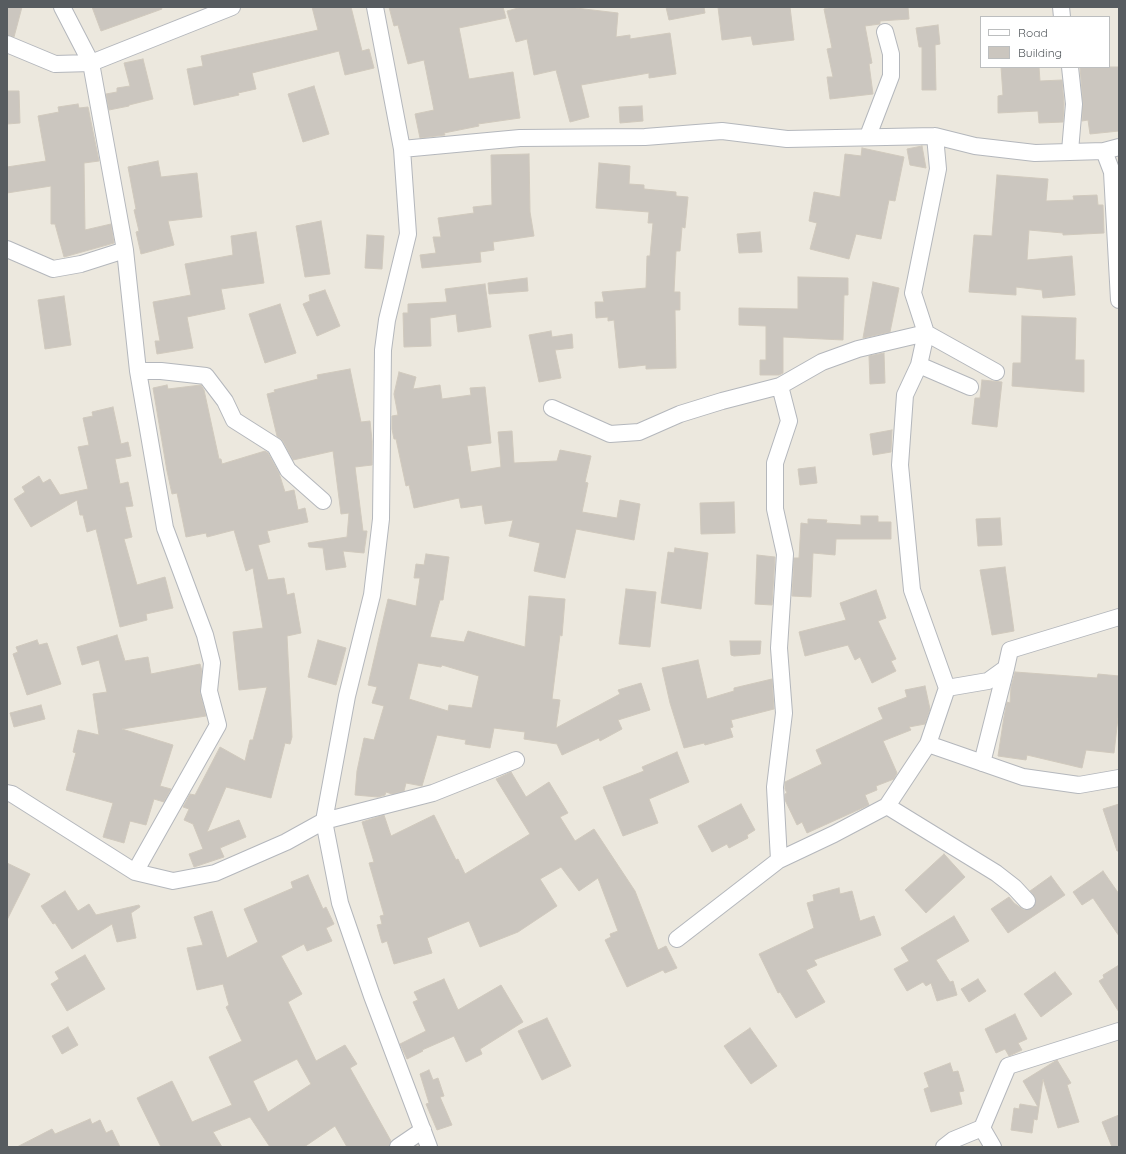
<!DOCTYPE html>
<style>
body{margin:0}
#map{position:relative;width:1126px;height:1154px;overflow:hidden;background:#ece8de;font-family:Quicksand,sans-serif}
canvas{display:block}
.frame{position:absolute;inset:0;border:8px solid #575c60;pointer-events:none}
.legend{position:absolute;left:980px;top:16px;width:130px;height:52px;box-sizing:border-box;background:#fff;border:1px solid #bcbebf;margin:0;padding:5px 7px;list-style:none;font-size:12px;color:#575c60}
.legend li{display:flex;align-items:center;gap:8px;height:20px}
.legend b{width:20px;border:1px solid #bcbebf}
</style>
<div id="map">
<canvas width="1126" height="1154"></canvas>
<div class="frame"></div>
<ul class="legend">
<li><b style="height:5px;background:#fff"></b>Road</li>
<li><b style="height:11px;background:#cbc6bf"></b>Building</li>
</ul>
</div>
<script>
const ctx = document.querySelector('canvas').getContext('2d');
ctx.lineJoin = 'round';
function fill(path, color) { ctx.fillStyle = color; ctx.fill(path, 'evenodd'); }
const toPath = rows => new Path2D(rows.map(r => 'M' + r).join(''));
function trace(path, color, width, dash) { ctx.strokeStyle = color; ctx.lineWidth = width; ctx.lineCap = dash ? 'butt' : 'round'; ctx.setLineDash(dash || []); ctx.stroke(path); }
const building = toPath([
 [7,7,22,7,14,37,7,35,7,7],
 [92,7,161,7,162,9,101,31,92,7],
 [312,7,351,7,362,51,369,49,374,68,345,75,339,51,252,73,256,89,238,93,239,95,194,105,187,69,203,66,201,56,318,30,312,7],
 [389,7,503,7,506,18,459,28,469,79,513,72,520,118,478,124,479,126,444,133,445,135,420,138,415,114,434,110,424,60,408,64,398,25,394,26,389,7],
 [522,7,567,7,618,13,616,37,630,35,630,39,670,33,676,74,649,78,649,73,581,85,589,117,570,122,556,70,534,75,527,39,516,42,507,11,522,7],
 [666,7,704,7,705,13,669,20,666,7],
 [718,7,790,7,794,40,753,45,751,36,722,40,718,7],
 [832,7,908,7,909,19,880,21,880,24,865,26,872,63,869,64,873,94,830,99,827,77,833,77,827,49,832,48,824,9,832,7],
 [938,25,940,44,935,45,936,90,922,90,922,47,919,47,916,28,938,25],
 [143,59,153,99,129,105,129,106,109,110,106,94,117,92,117,88,130,86,124,63,143,59],
 [1001,67,1039,67,1040,81,1062,80,1064,104,1063,122,1039,123,1038,111,998,113,998,96,1003,95,1001,67],
 [1080,67,1119,67,1119,131,1090,134,1088,120,1082,121,1083,103,1080,67],
 [314,86,329,134,303,142,288,94,314,86],
 [7,91,19,91,20,123,7,124,7,91],
 [78,104,79,108,88,107,99,161,84,163,85,230,111,224,114,243,64,257,55,224,51,224,51,186,7,193,7,167,46,161,38,116,59,112,58,107,78,104],
 [642,106,643,121,620,123,619,107,642,106],
 [922,146,926,168,910,165,907,149,922,146],
 [862,148,904,157,895,201,889,200,881,239,856,234,849,259,810,249,817,223,809,221,814,192,840,197,845,154,861,156,862,148],
 [529,154,530,212,534,236,493,242,494,250,480,252,481,262,422,268,420,255,436,253,433,237,441,237,438,218,474,213,473,207,492,205,491,155,529,154],
 [158,161,161,177,197,173,202,217,168,221,174,245,141,254,136,232,139,231,134,210,136,209,128,167,158,161],
 [599,163,630,166,629,184,644,185,644,189,676,192,676,196,688,197,685,228,682,227,680,251,676,251,674,292,680,292,680,310,675,310,676,368,646,369,646,365,619,368,614,320,608,321,608,317,596,318,595,302,604,302,602,292,646,288,647,256,650,256,653,223,648,223,649,212,596,208,599,163],
 [997,175,1048,179,1046,201,1074,200,1073,196,1097,195,1098,205,1103,205,1104,233,1063,235,1063,233,1029,230,1027,260,1072,256,1075,295,1043,298,1042,290,1016,287,1016,295,969,292,974,235,992,236,997,175],
 [321,221,330,274,305,277,296,226,321,221],
 [256,232,264,283,221,289,225,309,187,317,193,348,157,354,155,341,160,341,153,302,191,295,185,264,233,255,231,236,256,232],
 [760,232,762,252,739,253,737,234,760,232],
 [367,235,384,236,382,269,365,268,367,235],
 [798,277,848,278,848,295,844,295,843,340,783,337,783,373,779,375,760,375,760,360,766,360,766,326,739,325,739,308,798,309,798,277],
 [527,278,528,291,489,294,488,283,527,278],
 [873,282,899,288,890,332,863,338,873,282],
 [485,284,491,327,458,332,456,314,430,318,431,346,404,347,403,313,408,313,408,304,447,302,445,289,485,284],
 [325,290,340,326,317,336,303,304,310,301,309,295,325,290],
 [64,296,71,345,45,349,38,300,64,296],
 [280,304,296,353,265,363,249,314,280,304],
 [1022,316,1076,318,1075,360,1084,360,1084,392,1012,386,1013,363,1021,363,1022,316],
 [551,331,552,337,572,334,573,348,555,350,561,378,539,382,529,335,551,331],
 [884,353,885,383,870,384,869,356,884,353],
 [350,369,361,422,370,421,372,441,372,465,355,467,363,531,367,531,364,553,343,551,346,567,326,570,323,548,309,547,308,543,347,537,349,513,341,514,333,451,293,460,283,441,277,436,267,394,275,392,274,390,318,379,317,375,350,369],
 [399,372,416,377,413,389,440,385,442,399,471,395,470,388,485,387,491,443,467,446,471,472,501,467,498,432,512,431,514,463,557,461,560,450,591,456,585,482,588,483,582,512,617,518,620,500,640,504,634,540,576,529,565,578,534,571,540,543,509,536,513,520,485,524,482,505,461,508,459,498,414,508,409,485,406,486,396,439,394,439,392,429,392,416,398,415,394,394,399,372],
 [982,380,1002,382,997,427,972,424,975,398,980,398,982,380],
 [167,385,168,389,201,385,204,390,219,459,221,459,222,464,265,451,268,453,279,473,285,492,294,490,298,510,305,508,308,522,267,531,270,542,258,545,268,580,284,578,287,595,294,593,301,633,287,636,292,737,290,744,285,743,271,798,226,787,207,832,239,820,246,837,220,848,224,857,194,867,189,854,203,849,193,824,184,820,189,809,183,807,190,794,195,795,220,747,245,761,250,740,253,740,267,687,239,690,233,632,263,628,253,568,246,571,234,530,207,537,206,533,186,537,177,493,172,494,167,471,153,388,167,385],
 [113,407,121,444,128,442,131,456,115,459,120,484,128,482,133,506,125,507,132,537,124,539,137,585,165,577,173,608,146,614,147,620,120,627,96,529,87,532,83,515,80,515,77,500,31,527,14,499,25,492,22,487,39,476,43,483,50,479,60,495,88,489,78,447,89,445,83,418,93,416,92,412,113,407],
 [892,430,891,452,873,455,870,434,892,430],
 [815,467,817,483,800,485,798,469,815,467],
 [734,502,735,533,701,534,700,503,734,502],
 [861,516,878,516,878,522,891,522,891,539,836,539,835,555,813,553,811,597,792,596,794,558,799,558,801,523,808,524,808,519,827,520,826,523,861,525,861,516],
 [1000,518,1002,545,978,546,976,519,1000,518],
 [675,548,708,553,701,609,661,603,668,552,674,553,675,548],
 [426,554,449,557,443,600,440,600,430,637,464,642,468,631,525,647,529,596,565,599,562,636,560,635,552,699,560,700,556,728,620,694,618,690,641,683,650,710,618,720,622,729,600,741,599,738,562,755,557,744,524,739,525,732,494,728,490,748,465,744,466,740,437,735,422,786,406,783,404,791,392,794,386,792,385,795,378,797,355,795,357,771,364,738,374,740,384,706,372,703,377,687,368,685,388,599,416,606,420,578,414,578,416,564,424,565,426,554],
 [418,663,441,667,442,665,479,676,472,708,449,705,448,711,409,699,418,663],
 [757,555,775,557,772,605,755,604,757,555],
 [1005,567,1014,631,992,635,980,570,1005,567],
 [626,589,656,592,650,647,619,644,626,589],
 [876,590,886,618,878,621,896,659,891,661,896,671,872,683,860,657,855,660,848,645,805,656,799,632,846,620,840,603,876,590],
 [117,635,125,661,148,657,151,674,200,664,202,671,200,693,206,716,122,729,173,745,160,786,171,789,164,802,154,799,146,825,130,821,124,843,103,837,113,803,66,790,76,753,73,752,78,730,99,735,93,694,107,692,99,660,82,665,77,647,117,635],
 [37,640,39,645,47,643,61,684,27,695,13,654,18,652,16,647,37,640],
 [318,640,346,648,336,685,308,677,318,640],
 [730,641,761,641,760,654,734,656,731,655,730,641],
 [698,660,707,699,734,691,734,688,772,679,774,709,731,720,733,727,730,728,733,737,705,745,704,743,684,748,670,703,662,668,698,660],
 [1015,672,1097,678,1098,674,1119,676,1119,709,1114,753,1086,750,1082,768,1027,755,1026,760,998,756,1004,717,1007,702,1010,703,1011,687,1015,672],
 [925,686,930,709,925,724,909,727,911,730,883,741,897,773,894,779,876,786,877,790,865,795,869,805,807,833,802,822,797,825,785,800,785,794,787,793,785,789,785,782,822,764,816,750,883,719,878,708,907,697,905,690,925,686],
 [41,705,45,719,14,727,10,713,41,705],
 [677,752,689,782,649,799,658,823,623,836,603,787,644,771,642,767,677,752],
 [511,772,526,797,549,782,568,813,560,817,575,841,594,829,635,891,658,950,666,946,677,968,665,973,663,970,627,987,605,940,611,937,610,934,618,931,598,878,579,891,561,867,540,879,557,906,518,932,480,947,469,921,427,938,432,953,394,964,387,941,382,943,377,925,382,924,380,916,384,915,369,863,374,862,362,822,384,815,391,836,434,815,456,860,458,859,465,874,530,834,496,779,511,772],
 [741,804,755,830,747,835,748,838,729,848,727,844,712,852,698,826,741,804],
 [1119,804,1119,851,1117,851,1103,809,1119,804],
 [944,854,965,877,926,913,905,890,944,854],
 [7,863,30,874,7,920,7,863],
 [1103,871,1119,894,1119,936,1093,898,1082,905,1073,892,1103,871],
 [308,875,323,909,326,907,334,924,326,928,332,941,307,951,304,944,281,956,302,994,288,1002,316,1061,345,1045,357,1064,350,1068,391,1141,389,1147,347,1147,335,1126,304,1147,270,1147,250,1117,213,1132,222,1147,161,1147,137,1098,172,1081,192,1122,232,1105,209,1057,242,1041,226,1007,229,1005,223,984,197,990,187,948,203,945,194,917,212,911,227,958,258,942,244,909,293,888,291,882,308,875],
 [297,1059,311,1084,268,1112,253,1081,297,1059],
 [1051,876,1065,895,1008,933,991,909,1009,897,1014,903,1024,910,1033,908,1036,899,1030,891,1051,876],
 [839,888,840,894,852,891,860,921,874,916,881,935,814,960,817,965,806,970,825,1002,796,1018,780,992,778,993,759,954,814,928,807,903,814,901,813,895,839,888],
 [65,891,78,911,89,904,96,915,139,905,140,907,131,913,136,938,117,942,112,924,72,949,55,923,53,924,41,906,65,891],
 [954,916,969,941,936,960,950,982,953,981,957,995,937,1001,931,983,926,986,923,982,907,991,894,969,909,961,901,948,954,916],
 [85,955,105,989,67,1011,51,984,59,979,55,972,85,955],
 [1119,965,1119,1012,1099,981,1104,978,1103,975,1119,965],
 [1055,972,1072,994,1041,1017,1024,994,1055,972],
 [444,979,458,1010,501,985,523,1022,480,1049,482,1054,466,1062,454,1036,422,1050,423,1051,407,1059,400,1044,426,1031,413,1002,418,1000,414,992,444,979],
 [978,979,986,991,969,1002,961,989,978,979],
 [1015,1014,1027,1039,1018,1043,1022,1050,1009,1056,1005,1049,996,1053,985,1029,1015,1014],
 [547,1018,571,1066,542,1080,518,1031,547,1018],
 [68,1027,78,1045,62,1054,52,1036,68,1027],
 [750,1028,777,1066,751,1084,724,1046,750,1028],
 [1057,1060,1071,1083,1067,1085,1079,1122,1058,1128,1043,1079,1037,1120,1034,1119,1032,1133,1011,1130,1014,1108,1019,1109,1020,1104,1038,1107,1023,1081,1057,1060],
 [950,1063,953,1072,958,1071,964,1091,959,1092,962,1104,931,1112,924,1089,929,1087,924,1073,950,1063],
 [429,1070,433,1080,438,1078,444,1096,440,1097,452,1125,437,1130,426,1104,429,1103,420,1074,429,1070],
 [1119,1115,1119,1147,1112,1147,1102,1122,1119,1115],
 [90,1119,92,1124,100,1120,106,1133,112,1130,120,1147,17,1147,52,1129,55,1134,90,1119]
]);
const minor = toPath([
 [62,7,91,63,232,7],
 [375,7,402,149,408,234,387,320,383,350,381,519,372,595,347,696,324,821,340,903,372,996,429,1147],
 [1061,7,1062,17],
 [7,44,55,64,91,63,125,250,138,371,165,528,205,635,212,663,209,691,218,725,135,872],
 [868,136,891,76,891,54,885,32],
 [402,149,520,138,645,137,722,131,787,139,935,136,975,146,1035,153,1104,151,1119,147],
 [1070,151,1074,104,1070,67],
 [1104,151,1112,172,1119,300],
 [7,249,53,269,81,264,125,250],
 [919,365,970,387],
 [138,371,161,371,206,376,225,401,234,420,275,446,288,470,323,501],
 [552,408,610,434,639,432,680,414,722,401,780,386,822,362,858,349,926,333,996,372],
 [947,688,988,681,1006,668,1010,650,1119,617],
 [928,744,1023,777,1079,785,1119,778],
 [982,763,1006,668],
 [7,793,12,794,135,872,173,881,215,873,286,842,324,821,433,793,516,760],
 [887,806,996,873,1014,887,1027,901],
 [779,860,775,787,784,713,779,648,785,554,775,509,775,463,789,421,780,386],
 [677,939,779,860,834,834,887,806,928,744,947,688,912,590,900,465,905,395,919,365,926,333,913,293,938,169,935,136],
 [398,1147,423,1130],
 [944,1147,953,1140,982,1128],
 [993,1147,982,1128,1008,1066,1119,1031]
]);
fill(building, '#cbc6bf');
trace(building, '#d0c9bd', 1);
trace(minor, '#b4b7bc', 18);
trace(minor, '#fff', 16);
</script>
